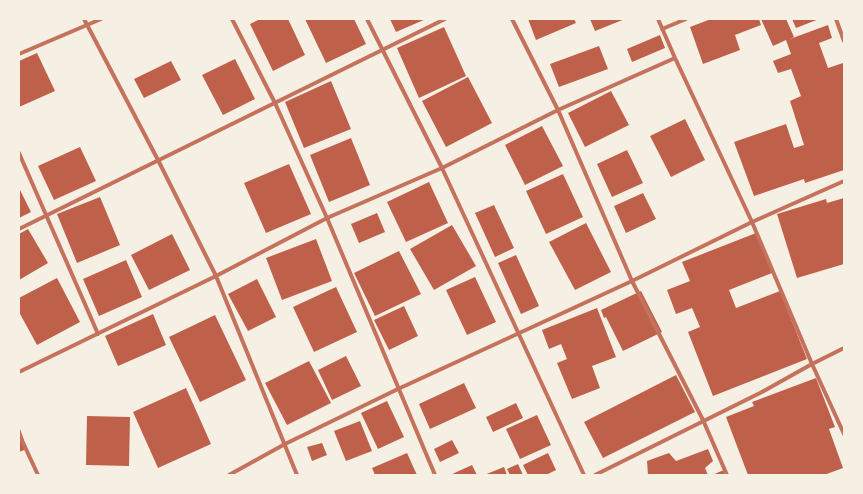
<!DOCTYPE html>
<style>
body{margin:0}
#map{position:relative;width:863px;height:494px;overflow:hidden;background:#f6efe4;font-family:"Work Sans",sans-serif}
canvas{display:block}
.frame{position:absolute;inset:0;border:20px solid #f6efe4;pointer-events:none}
</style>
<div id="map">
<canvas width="863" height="494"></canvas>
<div class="frame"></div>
</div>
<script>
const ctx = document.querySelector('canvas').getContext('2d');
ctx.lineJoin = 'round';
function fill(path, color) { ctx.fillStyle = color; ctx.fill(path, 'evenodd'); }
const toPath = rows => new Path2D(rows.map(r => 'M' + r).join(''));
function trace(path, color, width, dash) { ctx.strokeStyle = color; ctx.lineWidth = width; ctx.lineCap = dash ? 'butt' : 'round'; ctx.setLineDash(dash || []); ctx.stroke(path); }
const building = toPath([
 [260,19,288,19,305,55,273,71,250,24],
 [305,19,354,19,366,44,326,63],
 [390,19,426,19,396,32],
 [528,19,574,19,576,23,536,40],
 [590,19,625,19,595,31],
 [711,19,759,19,761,25,735,35,740,50,703,64,690,27],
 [761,19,786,19,794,37,790,39,828,25,832,38,819,43,828,68,843,63,844,66,844,170,805,183,804,179,754,196,734,142,786,124,794,148,804,145,790,101,801,96,791,69,778,73,773,61,791,54,786,40,773,46],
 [792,19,819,19,796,28],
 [444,27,466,76,419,98,397,48],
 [660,35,665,48,632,62,627,49],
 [599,46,608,69,559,87,550,64],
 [37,53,55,91,19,107,19,61],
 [235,59,255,99,223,115,202,75],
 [171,61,181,80,144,98,134,79],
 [468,77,492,123,446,147,422,101],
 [331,81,351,129,304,148,285,102],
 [611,91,629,125,585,147,568,113],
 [685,119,705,160,671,177,650,136],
 [542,126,563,166,525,185,505,145],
 [351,138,370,185,329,202,310,155],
 [80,147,96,181,54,200,38,166],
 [627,150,643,183,612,197,597,164],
 [289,164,311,214,266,233,244,183],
 [563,174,583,217,546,234,526,191],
 [429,182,448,223,406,242,387,202],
 [19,188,31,212,19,218],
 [643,193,656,219,626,233,614,206],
 [100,197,120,245,77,263,57,214],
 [844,198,844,264,797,278,777,214,826,199,827,203],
 [494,205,514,248,495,257,475,213],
 [377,213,385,232,359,243,351,224],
 [586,223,611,272,575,290,549,242],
 [452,225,476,266,434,290,410,249],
 [28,229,48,263,19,280,19,234],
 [756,233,772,273,729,290,736,308,780,291,807,359,713,396,688,332,700,327,692,308,676,314,667,290,690,281,682,262],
 [172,234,190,270,149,290,131,255],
 [316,239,332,281,282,300,266,258],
 [399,251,421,294,375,316,354,273],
 [516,255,539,306,521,314,498,263],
 [126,260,142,297,99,316,83,279],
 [475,277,496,322,467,335,446,290],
 [57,278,80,322,37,345,19,312,19,298],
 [257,279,276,317,248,331,228,294],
 [336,287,357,332,314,352,293,307],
 [641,291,662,332,623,351,606,317,604,318,601,310],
 [404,306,418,336,389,350,374,320],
 [597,308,616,357,592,366,600,388,572,399,557,363,567,359,561,344,549,349,542,330],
 [153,314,166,345,118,366,105,336],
 [215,315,246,380,200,402,169,337],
 [346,356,361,386,332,400,318,370],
 [309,361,331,403,287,425,265,383],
 [676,375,695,412,603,458,584,422],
 [816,378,835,427,829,429,843,468,824,475,748,475,726,417,754,406,752,402],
 [464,383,476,408,430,429,419,404],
 [186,388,211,444,158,468,133,412],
 [387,401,404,437,378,449,361,413],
 [516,403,523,418,493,432,486,417],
 [537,415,551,445,520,459,506,429],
 [87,416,130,417,129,466,86,465],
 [360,421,372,451,346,461,334,431],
 [19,426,27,449,19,452],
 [452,440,459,453,440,462,434,449],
 [322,443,327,455,312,461,307,447],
 [708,449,713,461,705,468,708,475,648,475,647,461,669,453,676,461],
 [407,453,417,475,375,475,372,468],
 [548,453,556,470,546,475,528,475,523,465],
 [518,464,523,475,510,475,507,469],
 [472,465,477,475,450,475],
 [504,467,507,475,484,475],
 [724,470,724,475,712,475]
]);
const minor = toPath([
 [84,19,158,160,216,276,297,475],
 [232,19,275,103,327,218,435,475],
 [367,19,442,168,584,475],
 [512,19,558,110,632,281,703,420,727,475],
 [658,19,675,58,752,222,812,364,844,434],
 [836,19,844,41],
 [662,29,686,19],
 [19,54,101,19],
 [19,153,98,334],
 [19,229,445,19],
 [19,372,216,276,327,218,442,168,558,110,675,58],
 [19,434,38,475],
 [229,475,285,444,398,389,632,281,752,222,844,181],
 [595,475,762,392,812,364,844,348]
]);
fill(building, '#bf614a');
trace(minor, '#c5725c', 4);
</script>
